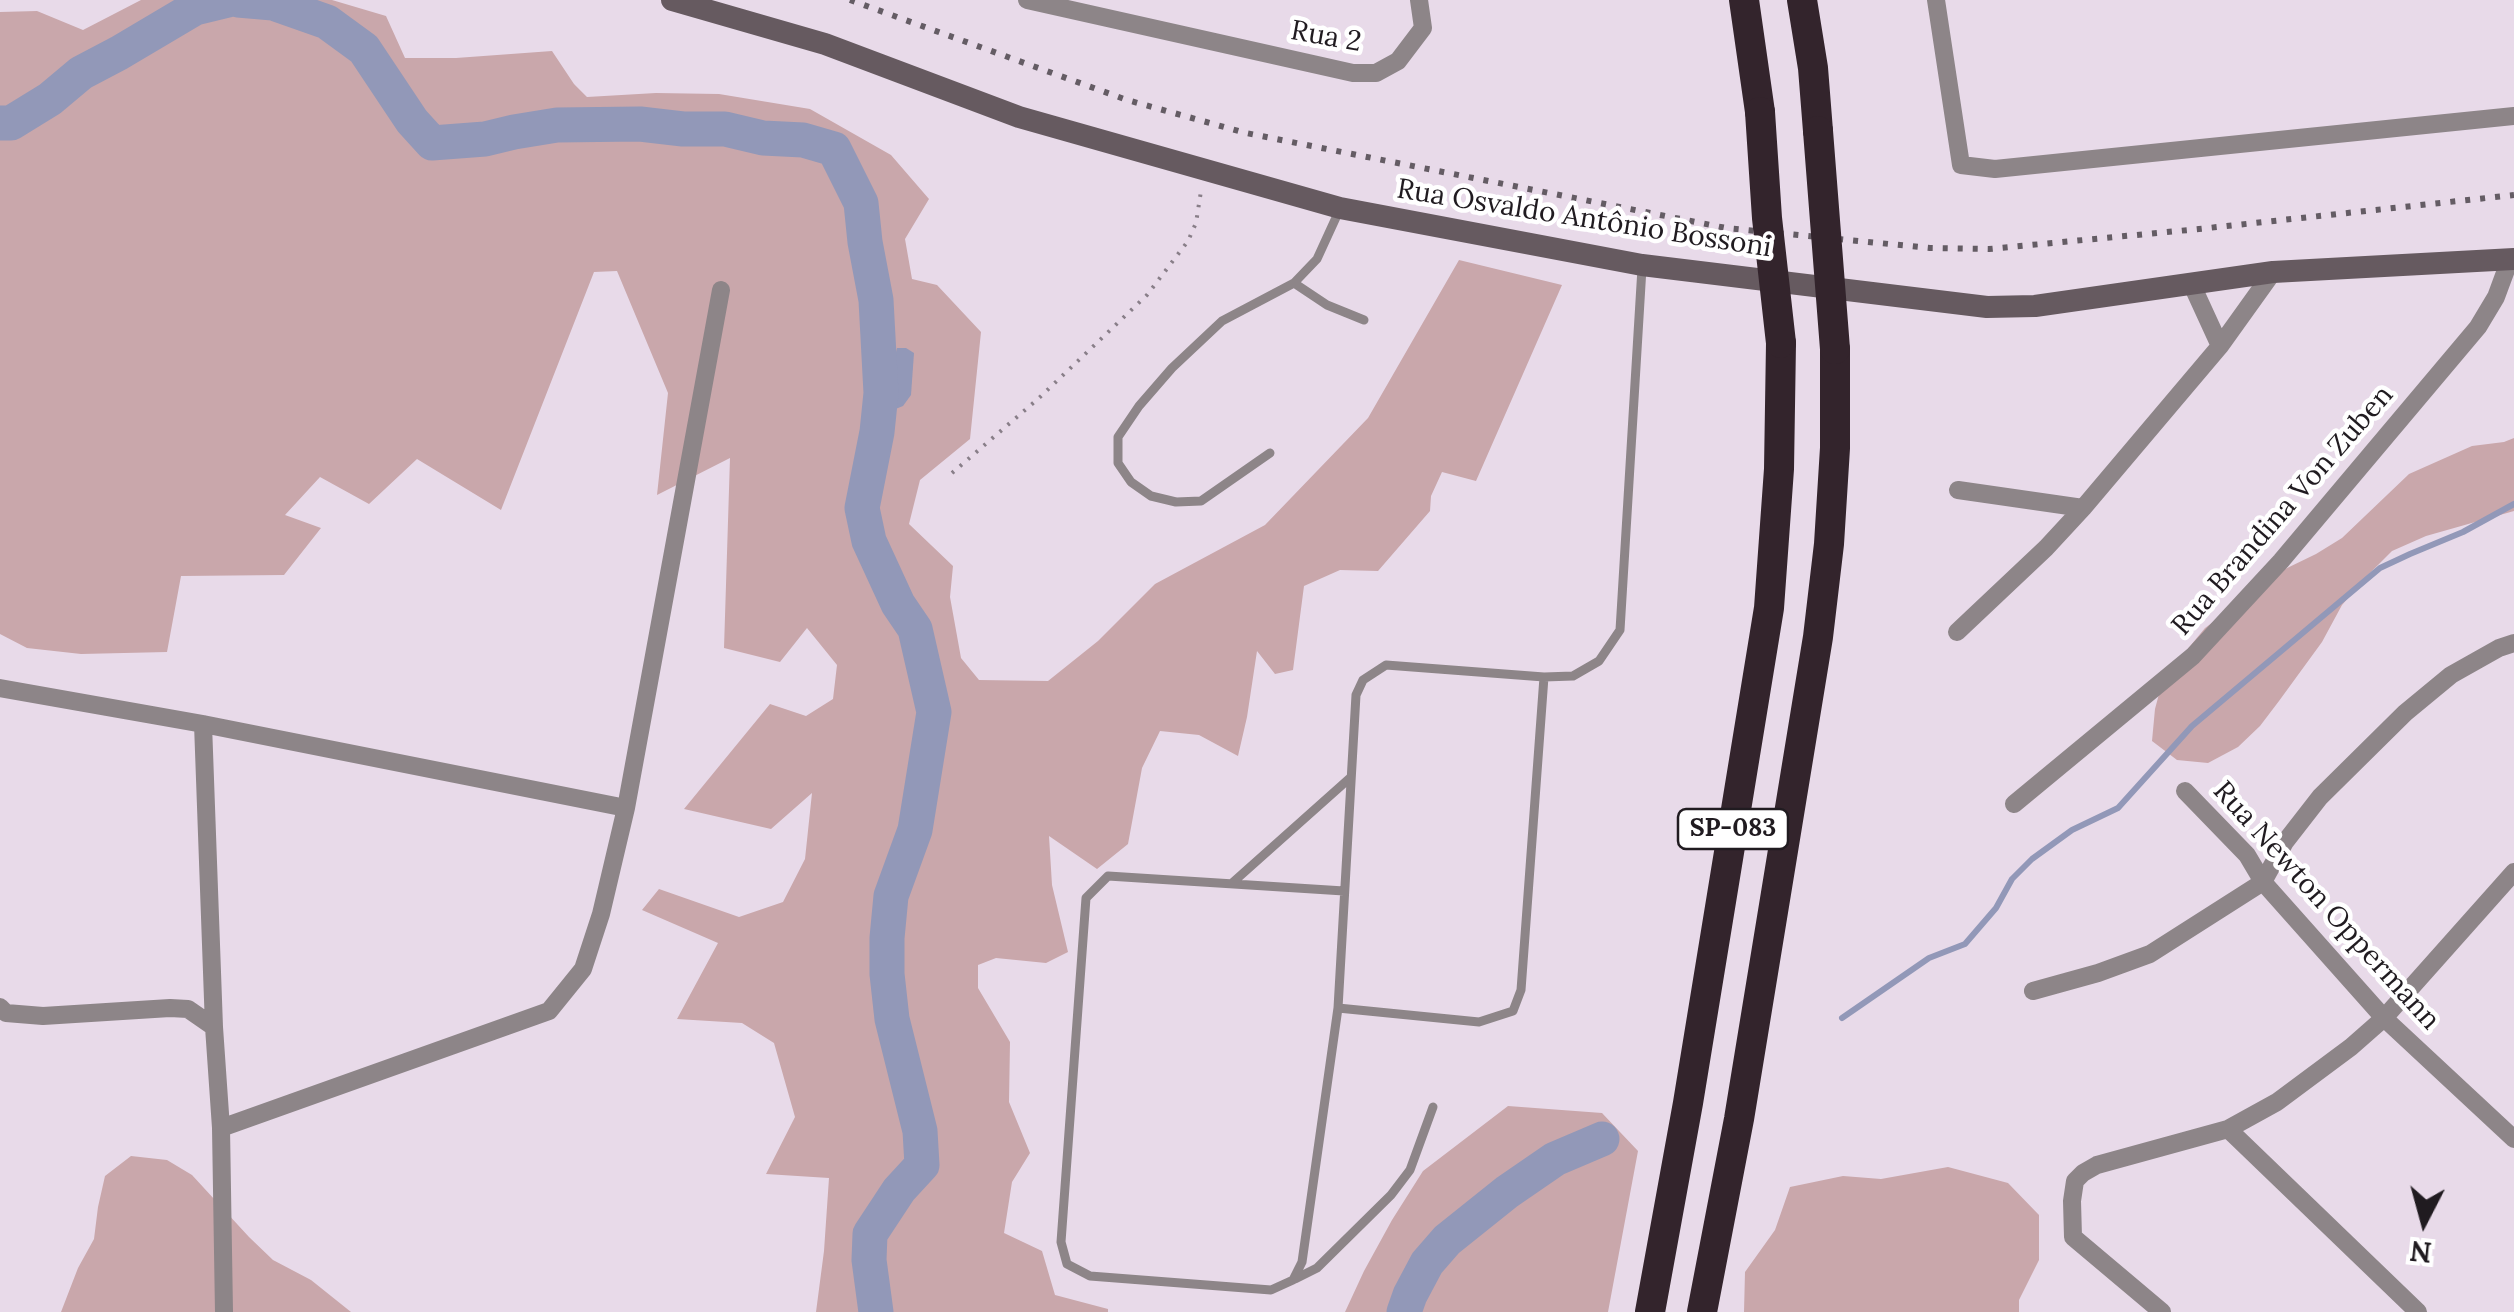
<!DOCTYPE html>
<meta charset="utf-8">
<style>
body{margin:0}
#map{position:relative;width:2514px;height:1312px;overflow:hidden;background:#e8dae9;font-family:Lora,serif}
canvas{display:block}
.north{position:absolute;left:2374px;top:1172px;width:100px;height:100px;-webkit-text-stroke:8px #fff;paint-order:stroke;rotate:186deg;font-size:28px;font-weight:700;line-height:40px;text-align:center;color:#201b20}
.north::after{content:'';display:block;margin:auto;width:35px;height:45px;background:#201b20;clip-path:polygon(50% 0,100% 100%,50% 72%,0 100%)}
</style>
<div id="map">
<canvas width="2514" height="1312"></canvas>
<div class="north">N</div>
</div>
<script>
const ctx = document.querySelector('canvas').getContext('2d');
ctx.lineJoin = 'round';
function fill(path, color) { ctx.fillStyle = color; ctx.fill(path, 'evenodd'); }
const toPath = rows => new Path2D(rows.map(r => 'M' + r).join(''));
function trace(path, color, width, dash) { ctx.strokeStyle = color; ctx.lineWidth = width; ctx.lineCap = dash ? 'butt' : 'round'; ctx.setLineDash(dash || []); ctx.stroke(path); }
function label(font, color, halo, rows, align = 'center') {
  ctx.font = font + ' Lora,serif'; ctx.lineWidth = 9; ctx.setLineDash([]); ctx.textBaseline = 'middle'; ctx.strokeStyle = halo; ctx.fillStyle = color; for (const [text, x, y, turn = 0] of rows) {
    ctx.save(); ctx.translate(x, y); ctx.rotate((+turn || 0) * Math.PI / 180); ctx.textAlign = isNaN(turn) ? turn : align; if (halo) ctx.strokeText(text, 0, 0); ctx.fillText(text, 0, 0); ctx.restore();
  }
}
const green = toPath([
 [141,0,332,0,386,16,405,58,456,58,552,51,574,84,587,97,656,93,719,94,810,109,891,155,929,199,905,239,912,279,937,285,981,332,970,439,920,480,909,524,953,566,950,597,961,658,979,680,1048,681,1098,641,1155,584,1265,525,1368,418,1459,260,1562,285,1476,481,1442,472,1431,496,1430,511,1378,571,1340,570,1304,586,1293,670,1275,674,1257,651,1247,717,1238,756,1199,735,1160,731,1142,768,1128,844,1097,869,1049,836,1052,885,1068,952,1046,963,996,958,978,965,978,988,1010,1042,1009,1102,1030,1153,1012,1182,1004,1233,1042,1251,1055,1295,1108,1309,1108,1312,816,1312,824,1251,829,1178,766,1174,795,1117,774,1043,742,1023,677,1019,718,943,642,910,659,889,739,917,783,902,805,859,812,793,771,829,684,809,770,704,806,716,833,699,837,665,807,628,780,662,724,648,730,458,657,495,668,393,617,271,594,272,501,510,417,459,369,504,320,477,285,515,321,528,284,575,181,576,167,652,81,654,27,648,0,634,0,12,37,11,83,30],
 [2514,438,2514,511,2426,536,2392,551,2370,573,2342,605,2322,642,2279,701,2260,726,2238,747,2208,763,2177,760,2152,741,2155,709,2163,679,2205,628,2283,570,2316,554,2342,538,2409,474,2472,446,2504,442],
 [1508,1106,1602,1113,1638,1151,1608,1312,1345,1312,1364,1271,1392,1220,1423,1171],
 [131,1156,167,1160,192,1175,249,1237,273,1260,311,1280,351,1312,61,1312,78,1268,94,1239,98,1207,105,1176],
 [1948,1167,2008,1183,2039,1215,2039,1260,2019,1300,2019,1312,1744,1312,1745,1272,1775,1230,1790,1187,1843,1176,1881,1179]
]);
const water = toPath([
 [897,348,906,348,914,353,911,395,903,406,888,412,889,380]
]);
const stream = toPath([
 [1842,1018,1929,958,1965,944,1996,908,2012,879,2032,859,2072,830,2118,808,2192,726,2380,568,2410,554,2463,532,2514,504]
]);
const river = toPath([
 [238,0,273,3,327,22,364,49,412,121,432,143,485,139,514,132,557,125,640,124,683,129,725,129,763,138,803,140,834,149,861,203,865,242,876,300,881,393,877,432,862,508,869,541,898,604,915,629,934,712,915,830,891,896,887,938,887,974,892,1019,920,1131,922,1165,899,1190,870,1234,869,1260,876,1312],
 [0,123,11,123,50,99,81,73,119,53,195,8,228,0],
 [1404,1312,1410,1295,1427,1263,1447,1240,1507,1192,1555,1159,1602,1139]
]);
const path = toPath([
 [952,473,1039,398,1147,295,1188,241,1196,223,1201,191]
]);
const lane = toPath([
 [1294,283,1327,305,1364,320],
 [1270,453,1201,501,1176,502,1151,496,1131,482,1118,463,1118,437,1139,406,1172,368,1222,321,1294,283,1317,259,1339,211],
 [1231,884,1351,777],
 [1344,891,1108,876,1086,898,1061,1242,1067,1264,1090,1276,1271,1290,1293,1280,1302,1262,1338,1008,1356,695,1363,680,1386,665,1544,677,1573,676,1599,661,1620,630,1642,268],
 [1338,1008,1479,1022,1513,1011,1521,990,1544,677],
 [1295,1279,1317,1268,1391,1195,1410,1170,1433,1107]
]);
const street = toPath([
 [1027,0,1353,73,1376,73,1398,61,1423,28,1419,0],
 [1936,0,1961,165,1995,169,2514,116],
 [2192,285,2220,346],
 [1958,490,2083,508],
 [1957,632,2046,548,2083,508,2220,346,2273,272],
 [0,688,203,724,626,808],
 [203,724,214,1027,221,1128,224,1312],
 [2185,791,2247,855,2263,882,2384,1018,2514,1139],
 [2014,804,2193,656,2281,561,2478,327,2496,297,2510,259],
 [2033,991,2098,973,2150,954,2263,882,2285,842,2320,797,2405,713,2451,675,2499,648,2514,643],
 [0,1007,6,1013,43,1016,170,1008,188,1009,214,1027],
 [221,1128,549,1011,583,969,601,914,626,808,721,290],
 [2228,1129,2418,1312],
 [2162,1312,2073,1237,2072,1201,2075,1181,2083,1173,2097,1165,2228,1129,2277,1102,2351,1047,2384,1018,2514,872]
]);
const secondary = toPath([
 [672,0,825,44,1019,117,1340,208,1642,265,1987,307,2035,306,2273,272,2514,259]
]);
const highway = toPath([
 [1744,0,1760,112],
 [1802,0,1813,68,1818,131],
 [1650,1312,1688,1103,1769,608,1779,469,1781,343],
 [1702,1312,1739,1119,1818,637,1829,544,1835,448,1835,349]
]);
const rail = toPath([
 [850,0,1127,100,1246,133,1726,228,1930,248,1989,249,2199,229,2514,195]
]);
const highwayBridge = toPath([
 [1760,112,1767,218,1781,343],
 [1818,131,1835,349]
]);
const shields = [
 [1733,829,110]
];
const shieldNames = [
 ["SP-083",1733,829]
];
const streetNames = [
 ["Rua 2",1326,37,10],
 ["Rua Osvaldo Antônio Bossoni",1584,219,9],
 ["Rua Brandina Von Zuben",2283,511,-49],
 ["Rua Newton Oppermann",2326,906,48]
];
fill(green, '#c9a7ab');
fill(water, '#9298b8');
trace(stream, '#9298b8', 6);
trace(river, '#9298b8', 35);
trace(path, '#887e88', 4, [2.5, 8]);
trace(lane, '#8d8588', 9);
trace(street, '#8d8588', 18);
trace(secondary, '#665a60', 22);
trace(highway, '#33242c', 30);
trace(rail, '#645c64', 6, [5, 10]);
trace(highwayBridge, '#33242c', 30);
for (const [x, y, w] of shields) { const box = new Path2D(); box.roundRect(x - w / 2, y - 20, w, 40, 8); ctx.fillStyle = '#fff'; ctx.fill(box); trace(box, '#201b20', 2.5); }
label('bold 25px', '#201b20', null, shieldNames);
label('28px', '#201b20', '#fff', streetNames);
</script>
